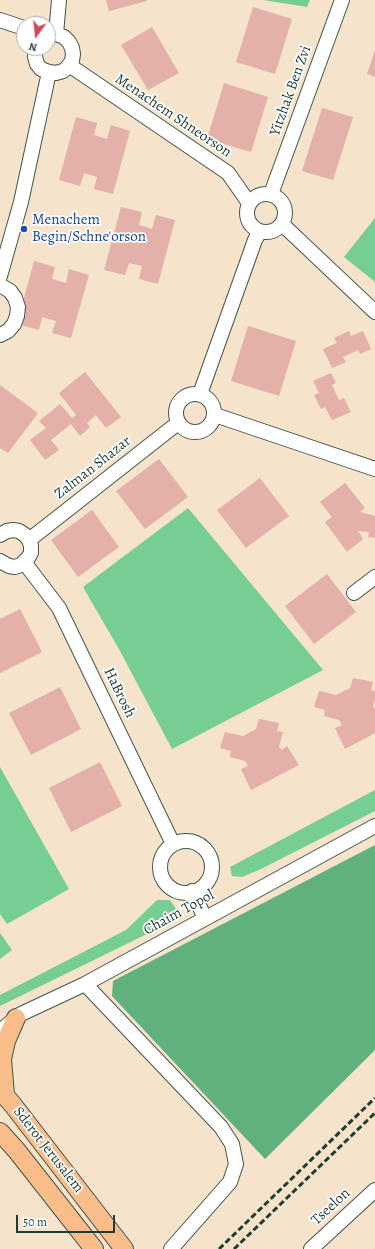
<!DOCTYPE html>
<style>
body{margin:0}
#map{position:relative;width:375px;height:1249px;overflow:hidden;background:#f5e3cb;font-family:Alegreya,serif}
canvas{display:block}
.north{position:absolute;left:16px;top:16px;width:40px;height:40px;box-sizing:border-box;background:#fff;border:1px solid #a5b1ae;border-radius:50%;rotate:195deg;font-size:11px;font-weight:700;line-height:16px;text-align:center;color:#1f3d34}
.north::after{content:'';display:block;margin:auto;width:14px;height:18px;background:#d1495b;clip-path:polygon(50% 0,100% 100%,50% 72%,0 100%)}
.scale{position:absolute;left:16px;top:1215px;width:99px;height:18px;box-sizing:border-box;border:2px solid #1f3d34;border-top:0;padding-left:5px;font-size:12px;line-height:14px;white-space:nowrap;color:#1f3d34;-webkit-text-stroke:3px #fff;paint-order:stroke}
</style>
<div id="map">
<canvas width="375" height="1249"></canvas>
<div class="north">N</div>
<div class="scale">50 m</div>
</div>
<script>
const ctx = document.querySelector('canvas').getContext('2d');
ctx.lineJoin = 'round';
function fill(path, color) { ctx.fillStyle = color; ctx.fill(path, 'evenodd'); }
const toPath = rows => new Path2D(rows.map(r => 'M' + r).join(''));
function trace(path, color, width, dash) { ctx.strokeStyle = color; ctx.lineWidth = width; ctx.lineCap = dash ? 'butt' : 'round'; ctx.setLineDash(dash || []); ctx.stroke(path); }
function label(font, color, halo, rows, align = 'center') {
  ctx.font = font + ' Alegreya,serif'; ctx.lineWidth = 3.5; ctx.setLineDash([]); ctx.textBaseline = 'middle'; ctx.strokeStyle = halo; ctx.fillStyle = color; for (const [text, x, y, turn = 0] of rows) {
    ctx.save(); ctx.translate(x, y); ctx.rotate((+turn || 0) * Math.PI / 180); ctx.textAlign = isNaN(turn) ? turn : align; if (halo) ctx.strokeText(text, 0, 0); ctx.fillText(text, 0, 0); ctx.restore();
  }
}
const green = toPath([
 [263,0,310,0,307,7],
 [375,218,375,282,344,257],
 [188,508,323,670,172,749,120,651,83,587],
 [0,767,69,889,7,924,0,914],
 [375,790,375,811,261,869,242,877,232,876,230,867],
 [157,900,170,900,176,909,175,914,149,933,0,1006,0,995,126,930],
 [0,933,12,950,0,959]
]);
const forest = toPath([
 [375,845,375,1050,265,1159,112,996,113,981]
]);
const building = toPath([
 [106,0,146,0,147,1,109,11],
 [253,7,292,19,275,74,236,62],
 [152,27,179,73,148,90,121,45],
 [375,50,375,77,367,74],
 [224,83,268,97,251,152,207,139],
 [322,108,353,117,333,180,302,171],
 [76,117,97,123,94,135,107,139,111,125,130,131,113,194,94,189,97,177,84,173,80,186,59,180],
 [121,207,142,212,139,225,152,229,156,215,175,220,158,284,139,279,142,266,129,263,125,275,104,270],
 [34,261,55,267,52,279,66,283,69,269,89,275,71,338,52,333,56,321,42,317,39,330,17,324],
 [248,326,296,341,279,396,231,381],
 [349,331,351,336,363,331,371,349,360,354,358,350,343,357,346,362,332,368,323,349,337,343,334,338],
 [85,372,121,417,106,428,96,415,87,423,90,427,80,436,71,424,51,440,59,450,45,460,30,440,46,428,39,421,60,404,72,418,76,415,59,393],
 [331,373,336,383,332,385,339,400,344,398,351,412,332,420,325,407,321,409,314,395,319,393,313,381],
 [0,385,38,413,8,453,0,448],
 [159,459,188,497,145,529,116,491],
 [260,478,289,516,246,548,217,510],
 [345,483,365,508,360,512,375,516,375,538,368,537,369,532,358,531,363,539,347,552,325,522,332,517,320,502],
 [92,510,119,547,78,577,51,540],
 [327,574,356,612,314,644,285,606],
 [20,609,42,652,0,673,0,619],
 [353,678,373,682,371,690,375,691,375,699,373,706,375,709,375,733,345,749,335,728,342,725,339,720,324,716,325,710,314,707,319,691,336,695,350,688],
 [60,687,81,729,31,755,9,713],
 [259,719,279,723,277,731,283,732,279,747,282,750,287,746,299,765,251,790,241,769,248,766,245,761,230,757,231,751,220,748,225,732,243,736,256,729],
 [100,762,122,806,71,832,49,788]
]);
const minor = toPath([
 [0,20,24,28],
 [56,34,59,0],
 [35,48,35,57,37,64,41,69,49,72,56,73,63,71,68,67,72,61,73,54,72,48,69,42,64,37,56,34,48,35],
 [69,65,228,173,249,203],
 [271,194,342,0],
 '247 213a19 19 0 1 1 38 0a19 19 0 1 1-38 0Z',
 [282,224,375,312],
 [0,276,21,202,49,72],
 [0,285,10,291,15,298,18,307,17,316,14,324,8,331,0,335],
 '176 413a19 19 0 1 1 38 0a19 19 0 1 1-38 0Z',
 [200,394,255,240,260,231],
 [215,415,375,469],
 [0,535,7,531,13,530,19,531,25,535,29,540,31,546,31,553,28,558,21,565,15,567,9,566,0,561],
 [29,540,178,423],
 [24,562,59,608,173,844],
 [354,593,375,577],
 '160 867a26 26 0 1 1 52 0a26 26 0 1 1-52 0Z',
 [192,891,205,918],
 [85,984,221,1127,232,1144,236,1164,230,1182,171,1249],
 [0,1031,21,1014,85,984,375,826],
 [311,1249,375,1190]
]);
const major = toPath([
 [0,1090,13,1105,124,1249],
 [5,1095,2,1059,6,1041,16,1018],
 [0,1132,17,1151,94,1249]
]);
const rail = toPath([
 [219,1249,375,1098],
 [234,1249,375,1113]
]);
const markers = [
 [24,229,4,"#1a4fb4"]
];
const streetNames = [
 ["Yitzhak Ben Zvi",291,91,-70],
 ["Menachem Shneorson",173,116,34],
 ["Zalman Shazar",93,468,-38],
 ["HaBrosh",119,693,64],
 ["Chaim Topol",179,913,-29],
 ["Sderot Jerusalem",48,1150,52],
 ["Tseelon",331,1207,-43]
];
const transitNames = [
 ["Menachem",32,220],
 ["Begin/Schne'orson",32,237]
];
fill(green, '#76ce94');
fill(forest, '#60b17e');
fill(building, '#e3b0aa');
trace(minor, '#3f564b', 16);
trace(major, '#3f564b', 20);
trace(minor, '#fff', 14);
trace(major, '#f8bd89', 18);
trace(rail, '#1f3d34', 3, [6, 3]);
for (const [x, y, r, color] of markers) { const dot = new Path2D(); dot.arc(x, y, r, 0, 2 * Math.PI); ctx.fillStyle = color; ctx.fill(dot); trace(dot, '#fff', 1.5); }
label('15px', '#1f3d34', '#fff', streetNames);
label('15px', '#164399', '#fff', transitNames, 'left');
</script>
